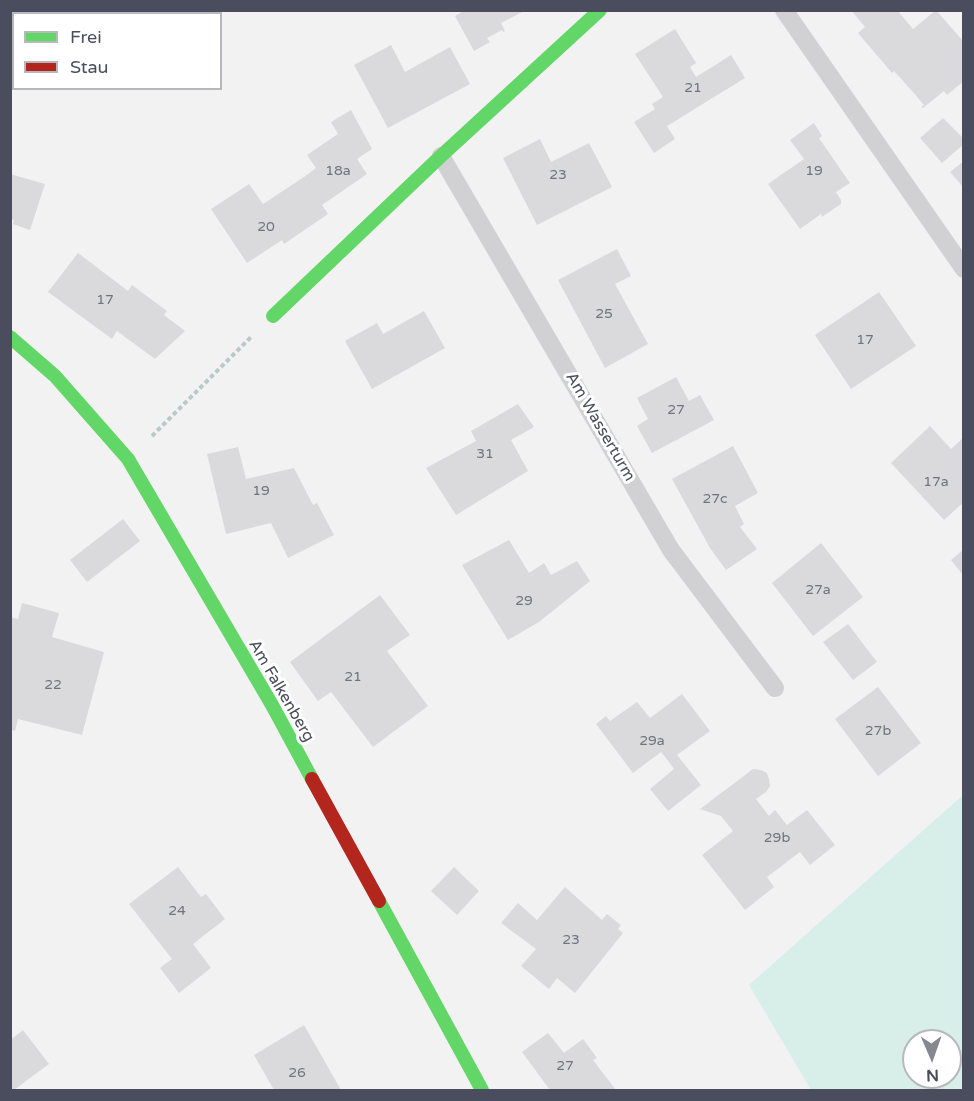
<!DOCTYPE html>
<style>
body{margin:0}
#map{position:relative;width:974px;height:1101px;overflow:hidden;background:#f2f2f2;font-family:"Varela Round",sans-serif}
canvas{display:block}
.frame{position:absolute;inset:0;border:12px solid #4a4d5d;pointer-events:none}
.legend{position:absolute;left:12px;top:12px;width:210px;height:78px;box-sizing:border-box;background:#fff;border:2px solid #b7b8be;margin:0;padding:8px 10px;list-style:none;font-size:18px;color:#4a4d5d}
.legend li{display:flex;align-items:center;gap:12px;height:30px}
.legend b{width:30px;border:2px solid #b7b8be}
.north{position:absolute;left:902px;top:1029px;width:60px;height:60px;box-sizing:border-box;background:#fff;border:2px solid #b7b8be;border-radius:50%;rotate:178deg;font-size:16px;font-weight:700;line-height:24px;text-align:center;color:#4a4d5d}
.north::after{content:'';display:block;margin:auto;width:21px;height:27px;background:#858791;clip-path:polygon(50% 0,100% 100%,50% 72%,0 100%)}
</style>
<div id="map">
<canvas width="974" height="1101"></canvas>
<div class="frame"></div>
<ul class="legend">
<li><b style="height:8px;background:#63d668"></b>Frei</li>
<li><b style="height:8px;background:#b3261e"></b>Stau</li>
</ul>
<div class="north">N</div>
</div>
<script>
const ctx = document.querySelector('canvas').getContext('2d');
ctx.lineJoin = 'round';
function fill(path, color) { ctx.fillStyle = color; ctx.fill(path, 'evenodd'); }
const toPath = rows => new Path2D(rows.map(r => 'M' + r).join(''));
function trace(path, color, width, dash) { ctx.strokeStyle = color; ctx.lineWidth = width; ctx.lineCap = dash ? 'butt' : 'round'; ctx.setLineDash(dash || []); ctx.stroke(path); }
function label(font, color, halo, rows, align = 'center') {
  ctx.font = font + ' "Varela Round",sans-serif'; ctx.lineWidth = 6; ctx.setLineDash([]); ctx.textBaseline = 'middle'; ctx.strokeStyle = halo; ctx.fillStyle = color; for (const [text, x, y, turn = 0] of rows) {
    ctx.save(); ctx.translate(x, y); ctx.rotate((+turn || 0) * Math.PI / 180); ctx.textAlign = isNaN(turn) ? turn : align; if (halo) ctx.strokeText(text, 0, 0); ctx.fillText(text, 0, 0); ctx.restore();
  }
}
const green = toPath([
 [963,795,963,1090,811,1090,749,985],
 [914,1041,950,1041,950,1077,914,1077]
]);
const building = toPath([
 [465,10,526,10,501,23,505,31,503,32,502,30,487,38,490,42,474,51,455,16],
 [851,10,897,10,913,29,936,10,964,42,964,74,962,75,964,81,947,95,944,91,923,108,921,107,924,105,912,91,894,71,892,73,858,33,865,27],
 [675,29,696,63,690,67,696,77,731,55,745,78,667,126,675,139,654,153,634,122,655,109,652,104,663,97,635,54],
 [391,45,405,72,450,47,470,84,388,128,354,65],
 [351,110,372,149,357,159,367,174,322,205,328,214,284,244,282,240,247,263,211,209,249,184,263,204,304,177,316,168,307,155,338,134,331,122],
 [943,118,964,139,964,144,942,163,920,138],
 [814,123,822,136,819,138,850,183,836,192,841,200,841,204,822,217,821,214,800,229,768,184,804,159,790,140],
 [540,139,551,162,589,143,612,187,537,225,503,158],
 [964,161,964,188,950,172],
 [10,174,45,184,30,230,13,224,14,220,10,219],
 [617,249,631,276,615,284,648,344,605,368,558,280],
 [78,253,128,291,132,285,167,311,164,315,185,331,155,359,117,331,112,339,48,292],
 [879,292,916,346,851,389,815,335],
 [424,311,445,348,372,389,345,341,377,323,383,334],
 [676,377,689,401,700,395,714,420,652,453,637,426,648,419,637,398],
 [518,404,534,427,511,440,528,471,456,515,426,468,476,441,471,431],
 [930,426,951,449,964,437,964,502,944,520,891,463],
 [733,446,758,493,735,506,744,524,740,527,757,549,726,570,710,548,672,479],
 [238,447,246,479,294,468,313,505,317,503,334,535,288,558,271,523,226,534,207,454],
 [123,519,140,541,87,582,70,560],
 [509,540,529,573,544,563,551,575,577,561,590,581,539,622,508,640,462,565],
 [821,543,863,597,813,636,772,583],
 [964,549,964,576,951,560],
 [380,595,410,635,387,651,428,706,373,747,331,692,318,701,290,662],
 [22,603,59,613,52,637,104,652,82,735,18,719,15,731,10,729,10,617,18,619],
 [848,624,877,662,853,680,823,642],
 [878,687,921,743,878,776,835,719],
 [682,694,710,731,677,755,701,785,668,811,650,789,674,769,669,762,661,752,633,773,596,724,606,716,610,721,637,702,650,718],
 [753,769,761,770,767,773,769,779,770,786,766,792,756,799,769,816,775,810,787,825,807,810,835,845,810,865,800,852,767,877,774,887,745,910,702,855,733,831,721,816,700,809],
 [178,867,201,897,206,894,225,919,193,944,211,968,179,993,160,968,172,959,129,904],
 [454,867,479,891,457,915,431,891],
 [565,887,602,920,607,914,621,925,618,929,623,933,575,993,557,978,549,989,521,966,536,949,501,923,518,903,537,920],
 [304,1025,341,1090,274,1090,254,1055],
 [23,1030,49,1064,14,1090,10,1090,10,1040],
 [548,1033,564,1053,583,1039,597,1058,593,1060,616,1090,550,1090,522,1052]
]);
const path = toPath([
 [152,436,251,337]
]);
const lane = toPath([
 [784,10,964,269],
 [441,156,671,550,775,688]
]);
const fast = toPath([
 [273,316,441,156,600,10],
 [10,337,55,376,128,459,272,705,312,779],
 [379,901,482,1090]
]);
const jam = toPath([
 [312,779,379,901]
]);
const numberNames = [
 ["21",693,88],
 ["18a",338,171],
 ["19",814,171],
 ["23",558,175],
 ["20",266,227],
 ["17",105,300],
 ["25",604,314],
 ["17",865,340],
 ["27",676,410],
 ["31",485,454],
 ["17a",936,482],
 ["19",261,491],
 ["27c",715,499],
 ["27a",818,590],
 ["29",524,601],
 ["21",353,677],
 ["22",53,685],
 ["27b",878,731],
 ["29a",652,741],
 ["29b",777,838],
 ["24",177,911],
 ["23",571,940],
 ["27",565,1066],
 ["26",297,1073]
];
const streetNames = [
 ["Am Wasserturm",600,427,60],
 ["Am Falkenberg",281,691,60]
];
fill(green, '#d8efe9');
fill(building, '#dadadc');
trace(path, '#bdc7c7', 4, [4.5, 3]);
trace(lane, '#d1d1d4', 18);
trace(fast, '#63d668', 14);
trace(jam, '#b3261e', 14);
label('14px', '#70727e', null, numberNames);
label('16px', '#4a4d5d', '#fff', streetNames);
</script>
